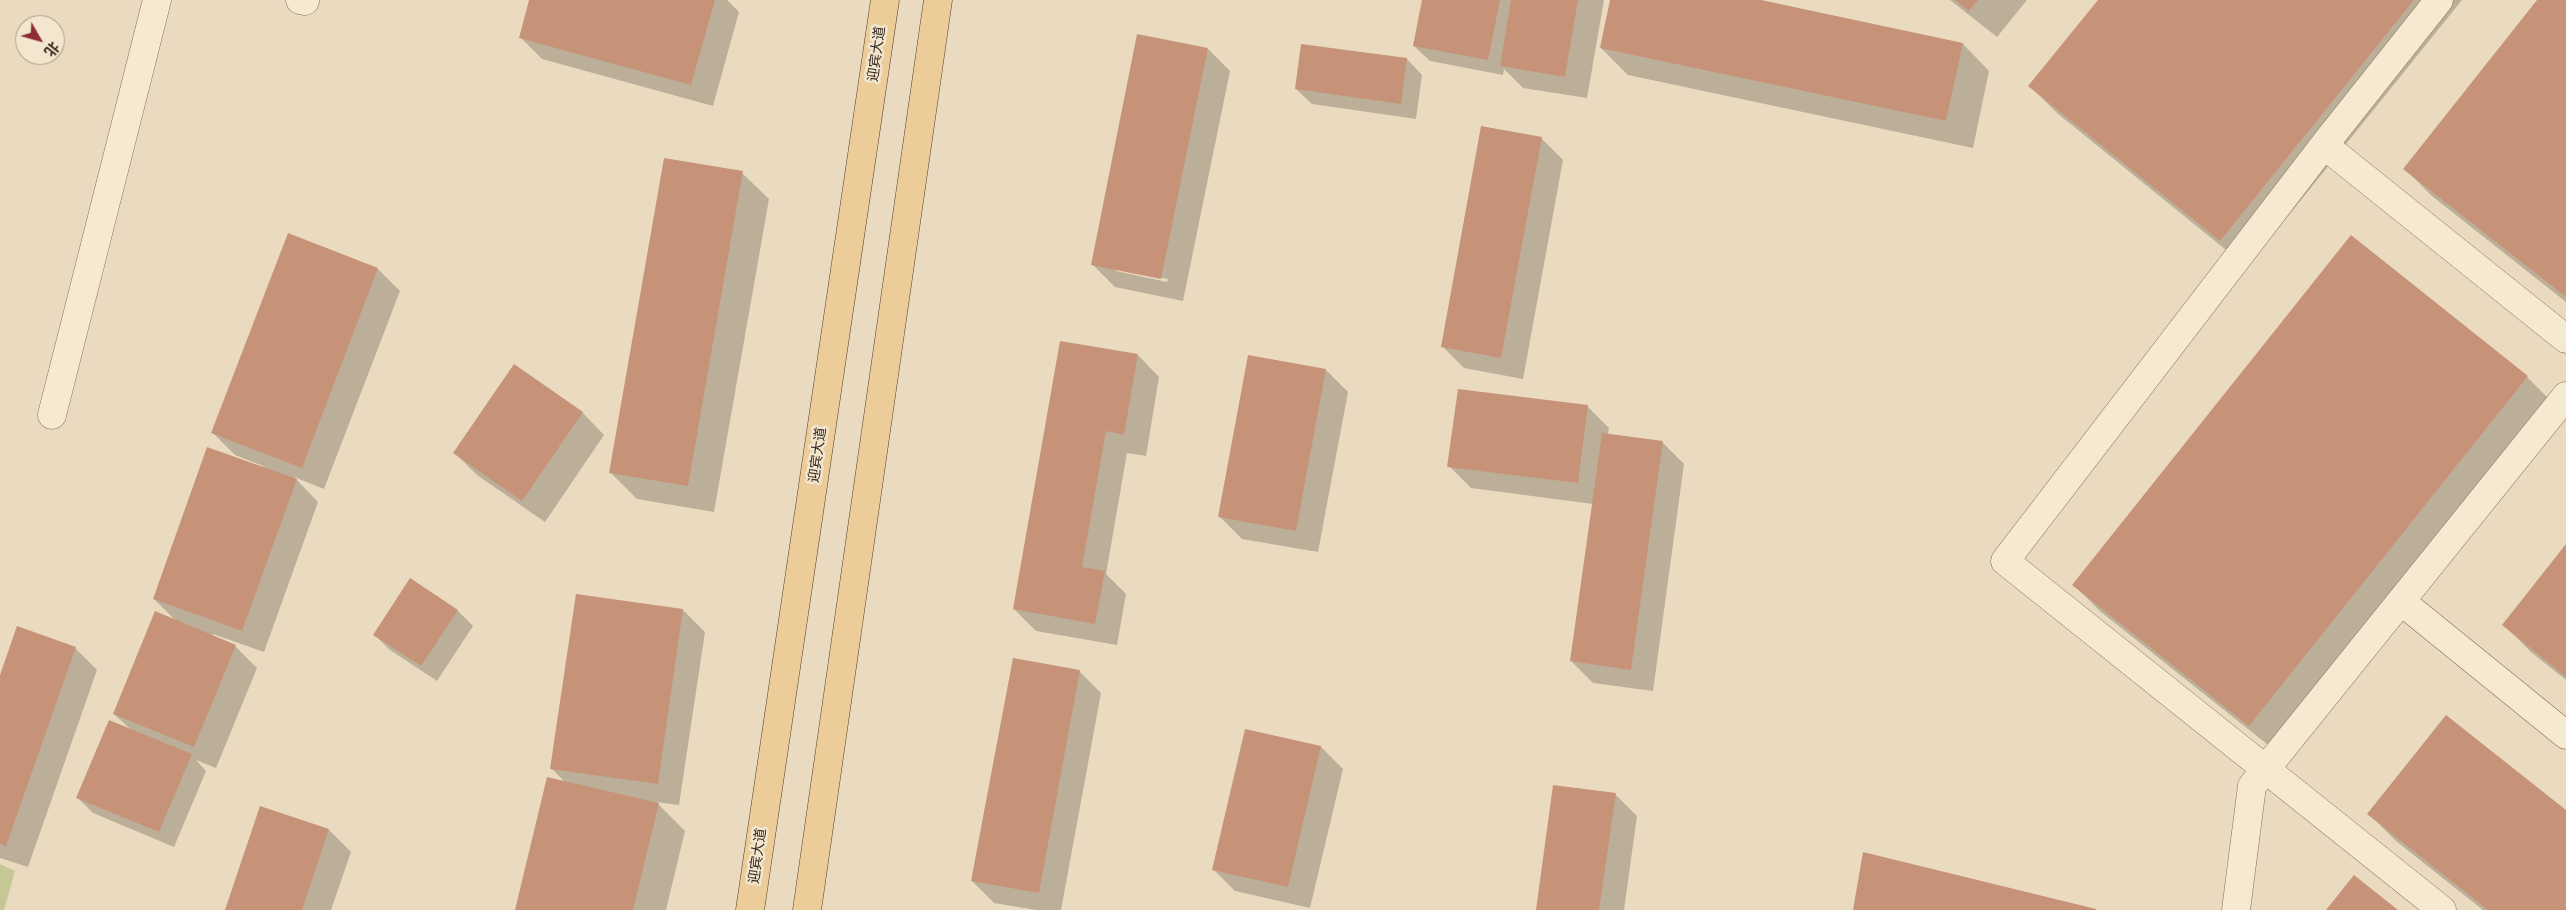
<!DOCTYPE html>
<meta charset="utf-8">
<style>
body{margin:0}
#map{position:relative;width:2566px;height:910px;overflow:hidden;background:#eadbc0;font-family:Bitter,"Noto Sans SC",serif}
canvas{display:block}
.north{position:absolute;left:15px;top:15px;width:50px;height:50px;box-sizing:border-box;background:#f2e6cf;border:1px solid #a59988;border-radius:50%;rotate:128deg;font-size:14px;font-weight:700;line-height:20px;text-align:center;color:#32261d}
.north::after{content:'';display:block;margin:auto;width:18px;height:22px;background:#8d2d35;clip-path:polygon(50% 0,100% 100%,50% 72%,0 100%)}
</style>
<div id="map">
<canvas width="2566" height="910"></canvas>
<div class="north">北</div>
</div>
<script>
const ctx = document.querySelector('canvas').getContext('2d');
ctx.lineJoin = 'round';
function fill(path, color) { ctx.fillStyle = color; ctx.fill(path, 'evenodd'); }
const toPath = rows => new Path2D(rows.map(r => 'M' + r).join(''));
function trace(path, color, width, dash) { ctx.strokeStyle = color; ctx.lineWidth = width; ctx.lineCap = dash ? 'butt' : 'round'; ctx.setLineDash(dash || []); ctx.stroke(path); }
function label(font, color, halo, rows, align = 'center') {
  ctx.font = font + ' Bitter,"Noto Sans SC",serif'; ctx.lineWidth = 5; ctx.setLineDash([]); ctx.textBaseline = 'middle'; ctx.strokeStyle = halo; ctx.fillStyle = color; for (const [text, x, y, turn = 0] of rows) {
    ctx.save(); ctx.translate(x, y); ctx.rotate((+turn || 0) * Math.PI / 180); ctx.textAlign = isNaN(turn) ? turn : align; if (halo) ctx.strokeText(text, 0, 0); ctx.fillText(text, 0, 0); ctx.restore();
  }
}
const green = toPath([
 [0,864,15,871,4,910,0,910]
]);
const shadow = toPath([
 [530,0,727,0,739,12,713,106,542,59,520,37],
 [1423,0,1604,0,1587,98,1523,88,1504,69,1503,75,1430,61,1414,46],
 [1611,0,1755,0,1963,44,1989,71,1973,148,1628,75,1601,48],
 [1950,0,2027,0,1997,37],
 [2100,0,2462,0,2247,267,2057,113,2030,86],
 [2538,0,2566,0,2566,302,2432,196,2405,169],
 [1208,49,1230,71,1183,301,1115,287,1093,265],
 [1116,269,1168,279,1167,282,1116,271],
 [1407,59,1422,75,1416,119,1312,104,1296,89],
 [1541,138,1563,160,1523,379,1464,368,1442,346],
 [742,173,769,199,714,512,637,499,610,472],
 [289,235,378,269,400,291,324,489,294,477,318,502,264,652,213,634,212,636,235,646,257,668,216,768,196,760,206,771,174,847,93,813,78,798,131,730,114,714,177,622,154,599,263,468,263,466,235,455,213,433],
 [1138,355,1159,377,1146,456,1127,453,1106,574,1126,594,1117,645,1036,631,1014,609],
 [515,366,583,413,604,435,545,522,477,475,455,453],
 [1326,370,1348,392,1318,552,1242,539,1220,517],
 [2527,377,2554,404,2277,752,2101,612,2074,585],
 [1587,406,1609,428,1608,435,1662,442,1684,464,1653,691,1593,683,1571,661,1593,504,1471,488,1449,466],
 [2566,546,2566,680,2531,652,2504,625],
 [457,610,473,626,437,681,390,650,375,635],
 [683,610,705,632,679,805,656,802,685,831,666,910,516,910,565,782,552,769],
 [75,648,97,670,28,867,0,858,0,678],
 [1079,671,1101,693,1061,910,1036,910,994,903,972,881],
 [1321,747,1343,769,1310,908,1235,891,1213,869],
 [1615,794,1637,816,1624,910,1537,910],
 [2566,812,2566,910,2483,910,2396,841,2369,814],
 [329,830,351,852,331,910,226,910]
]);
const building = toPath([
 [529,0,715,0,691,85,519,38],
 [1422,0,1500,0,1488,60,1413,46],
 [1511,0,1578,0,1565,77,1500,66],
 [1610,0,1761,0,1963,43,1946,121,1600,48],
 [1955,0,1978,0,1969,11],
 [2098,0,2414,0,2220,241,2028,86],
 [2537,0,2566,0,2566,297,2403,169],
 [1137,34,1208,48,1161,279,1091,265],
 [1301,44,1407,58,1401,104,1295,89],
 [1481,126,1542,137,1501,358,1441,347],
 [664,158,743,171,688,486,609,473],
 [288,233,378,268,302,468,211,433],
 [2351,235,2528,376,2249,726,2072,585],
 [1060,341,1138,354,1124,435,1106,431,1082,567,1105,571,1095,624,1013,609],
 [1248,355,1326,369,1296,531,1218,517],
 [514,364,583,412,522,501,453,453],
 [1458,389,1588,405,1578,483,1447,467],
 [1602,433,1663,441,1631,670,1570,661],
 [207,447,297,479,242,631,153,599],
 [2566,544,2566,677,2502,625],
 [410,578,458,610,421,666,373,635],
 [576,594,683,609,658,784,550,769],
 [155,611,236,645,194,747,113,714],
 [17,626,76,647,6,846,0,844,0,675],
 [1013,658,1080,670,1039,893,971,881],
 [2446,715,2566,810,2566,910,2488,910,2367,814],
 [109,720,192,754,159,832,76,798],
 [1245,729,1321,746,1288,887,1212,870],
 [547,777,659,803,633,910,515,910],
 [1553,785,1616,793,1599,910,1536,910],
 [260,806,329,829,302,910,225,910],
 [1863,852,2096,909,2096,910,1853,910],
 [2354,875,2398,910,2326,910]
]);
const minor = toPath([
 [300,0,305,1],
 [2439,0,2324,145,2566,339],
 [2324,145,2005,561,2442,910],
 [52,415,157,0],
 [2402,602,2566,735],
 [2236,910,2252,786,2566,396]
]);
const major = toPath([
 [750,910,885,0],
 [807,910,938,0]
]);
const streetNames = [
 ["迎宾大道",877,54,-82],
 ["迎宾大道",818,455,-82],
 ["迎宾大道",758,856,-82]
];
fill(green, '#c5c795');
fill(shadow, '#0003');
fill(building, '#c69378');
trace(minor, '#826c59', 29);
trace(major, '#503b2d', 29);
trace(minor, '#f6e9d2', 28);
trace(major, '#eccd99', 28);
label('14px', '#32261d', '#f2e6cf', streetNames);
</script>
